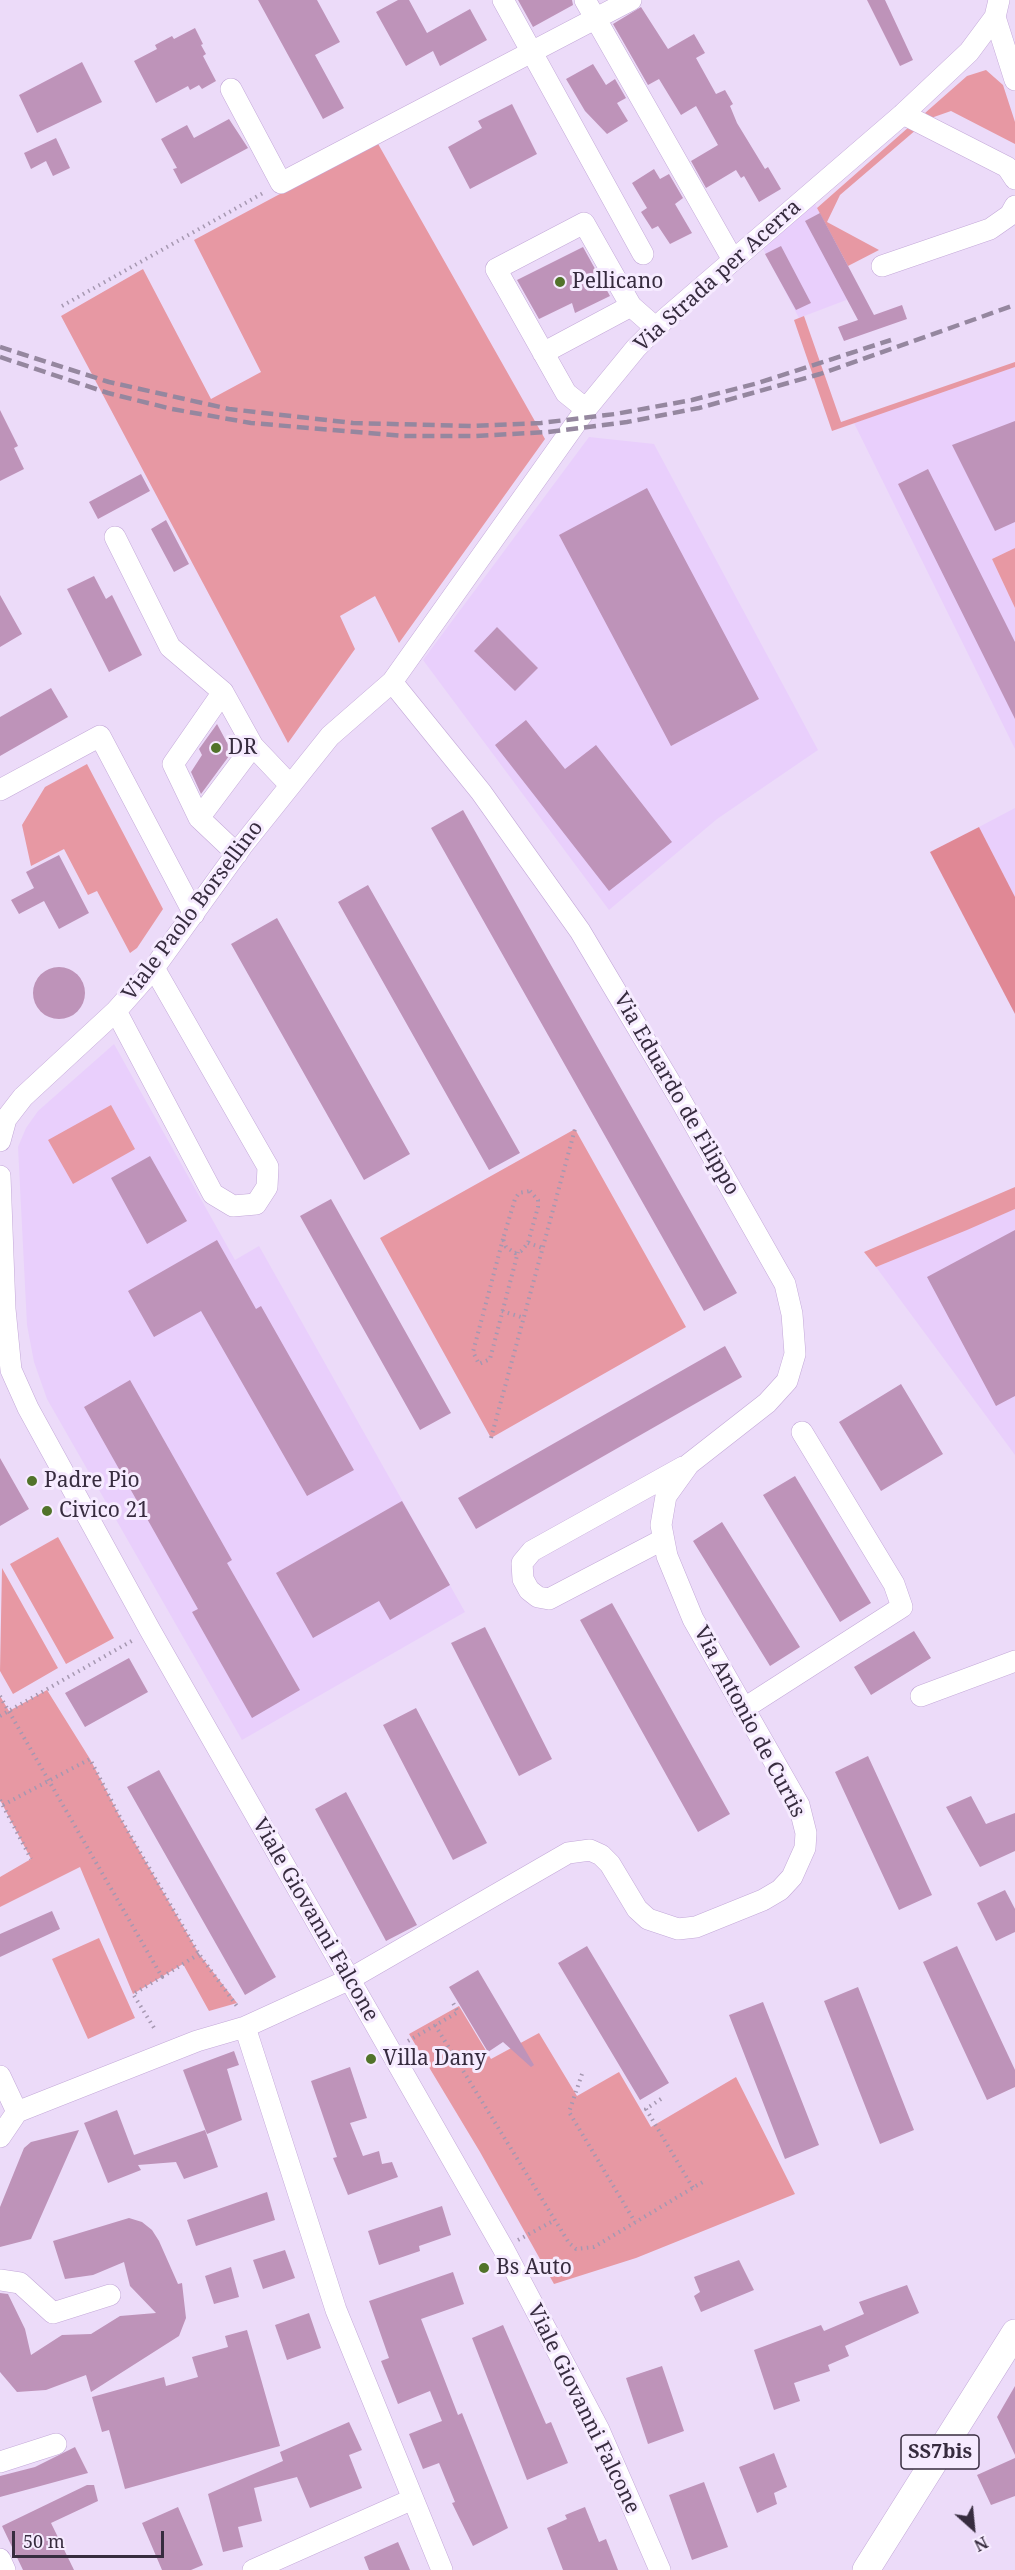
<!DOCTYPE html>
<style>
body{margin:0}
#map{position:relative;width:1015px;height:2570px;overflow:hidden;background:#ecdbf9;font-family:"Noto Serif",serif}
canvas{display:block}
.north{position:absolute;left:943px;top:2498px;width:60px;height:60px;-webkit-text-stroke:4px #f6ebff;paint-order:stroke;rotate:153deg;font-size:16px;font-weight:700;line-height:24px;text-align:center;color:#372c3f}
.north::after{content:'';display:block;margin:auto;width:21px;height:27px;background:#372c3f;clip-path:polygon(50% 0,100% 100%,50% 72%,0 100%)}
.scale{position:absolute;left:12px;top:2531px;width:152px;height:27px;box-sizing:border-box;border:3px solid #372c3f;border-top:0;padding-left:8px;font-size:18px;line-height:21px;white-space:nowrap;color:#372c3f;-webkit-text-stroke:4px #f6ebff;paint-order:stroke}
</style>
<div id="map">
<canvas width="1015" height="2570"></canvas>
<div class="north">N</div>
<div class="scale">50 m</div>
</div>
<script>
const ctx = document.querySelector('canvas').getContext('2d');
ctx.lineJoin = 'round';
function fill(path, color) { ctx.fillStyle = color; ctx.fill(path, 'evenodd'); }
const toPath = rows => new Path2D(rows.map(r => 'M' + r).join(''));
function trace(path, color, width, dash) { ctx.strokeStyle = color; ctx.lineWidth = width; ctx.lineCap = dash ? 'butt' : 'round'; ctx.setLineDash(dash || []); ctx.stroke(path); }
function label(font, color, halo, rows, align = 'center') {
  ctx.font = font + ' "Noto Serif",serif'; ctx.lineWidth = 6; ctx.setLineDash([]); ctx.textBaseline = 'middle'; ctx.strokeStyle = halo; ctx.fillStyle = color; for (const [text, x, y, turn = 0] of rows) {
    ctx.save(); ctx.translate(x, y); ctx.rotate((+turn || 0) * Math.PI / 180); ctx.textAlign = isNaN(turn) ? turn : align; if (halo) ctx.strokeText(text, 0, 0); ctx.fillText(text, 0, 0); ctx.restore();
  }
}
const built = toPath([
 [811,196,862,294,799,318,760,243],
 [1015,367,1015,548,992,559,1015,608,1015,749,854,423],
 [589,437,654,444,818,750,717,819,609,910,423,660],
 [1015,808,1015,897,979,827],
 [114,1044,235,1260,259,1246,465,1612,242,1740,47,1399,34,1362,27,1325,18,1147,26,1128,38,1111],
 [1015,1209,1015,1455,876,1267]
]);
const green = toPath([
 [986,70,1003,85,1015,122,1015,144,951,111,931,118,925,113,967,76],
 [910,126,917,129,840,195,827,222,879,250,848,266,817,208],
 [377,142,545,439,399,643,375,596,340,616,355,649,288,743,61,316,143,269,211,399,261,372,194,240],
 [804,316,841,422,1015,362,1015,367,832,431,794,320],
 [1015,548,1015,608,992,559],
 [87,764,163,909,137,948,130,953,97,891,88,895,64,849,31,866,22,825,45,787],
 [111,1105,135,1149,73,1184,48,1140],
 [575,1129,686,1327,491,1438,380,1238],
 [1015,1187,1015,1209,967,1230,876,1267,864,1252],
 [58,1537,114,1638,66,1664,10,1564],
 [2,1568,58,1668,13,1694,0,1671],
 [47,1690,90,1759,121,1819,199,1954,237,2003,209,2011,183,1964,133,1994,80,1867,0,1907,0,1877,31,1859,0,1800,0,1696,9,1711],
 [99,1938,135,2018,88,2039,52,1959],
 [459,2006,491,2059,539,2033,577,2096,619,2072,651,2127,736,2077,795,2194,636,2258,554,2284,480,2152,409,2034]
]);
const forest = toPath([
 [979,827,1015,897,1015,1014,930,852]
]);
const building = toPath([
 [258,0,317,0,340,42,315,55,344,108,323,119],
 [398,0,409,0,427,33,470,9,487,40,440,66,433,51,406,66,376,12],
 [518,0,572,0,573,5,533,27],
 [867,0,885,0,913,60,900,66],
 [641,7,668,49,694,34,705,53,696,58,716,94,725,90,733,104,730,106,737,123,765,169,768,167,781,189,759,202,744,176,741,178,736,170,706,188,691,161,718,145,696,106,681,115,659,79,648,85,613,24],
 [195,28,203,44,201,45,206,54,203,56,216,81,202,89,199,85,190,90,188,86,156,103,134,61,157,49,155,45,172,36,174,39],
 [82,62,102,102,37,133,19,95],
 [593,64,606,85,615,79,626,98,617,103,628,121,607,134,585,111,566,79],
 [512,104,537,154,470,189,448,147,482,128,478,121],
 [229,119,248,148,181,184,173,169,177,168,161,139,187,125,194,138],
 [56,138,70,168,53,176,46,161,31,169,24,153],
 [654,169,660,179,669,174,683,198,675,204,692,233,670,244,658,226,652,229,641,212,647,208,632,183],
 [820,213,874,315,902,305,907,319,844,341,838,327,858,320,805,221],
 [781,246,811,303,796,310,765,254],
 [583,247,610,296,575,313,572,303,539,319,517,280],
 [0,410,18,446,14,448,24,469,0,481],
 [1015,421,1015,522,995,531,952,445],
 [928,469,1015,642,1015,719,898,484],
 [141,474,150,491,98,519,89,502],
 [647,488,759,699,671,746,559,535],
 [166,520,189,564,174,572,151,529],
 [94,576,106,599,112,595,142,655,109,672,67,589],
 [0,595,22,634,0,647],
 [497,627,538,668,515,691,474,651],
 [51,688,68,717,0,756,0,717],
 [526,720,565,769,596,745,672,842,609,891,495,745],
 [217,724,232,752,201,794,191,772,202,755,199,749],
 [463,810,737,1293,704,1311,431,828],
 [59,855,89,913,59,929,44,901,19,914,11,900,34,888,26,872],
 [368,885,520,1153,489,1170,338,902],
 [277,918,410,1154,364,1180,231,944],
 '33 993a26 26 0 1 1 52 0a26 26 0 1 1-52 0Z',
 [150,1156,187,1221,147,1244,111,1178],
 [331,1199,451,1413,420,1430,300,1216],
 [1015,1230,1015,1396,996,1406,927,1277],
 [217,1240,256,1309,261,1306,354,1470,307,1496,201,1311,154,1337,128,1291],
 [725,1346,742,1377,476,1529,458,1498],
 [130,1380,232,1560,227,1563,300,1690,252,1718,192,1612,198,1609,84,1407],
 [901,1384,943,1454,881,1491,839,1422],
 [0,1458,29,1509,0,1526],
 [795,1476,871,1603,840,1622,763,1495],
 [402,1501,450,1585,390,1620,379,1601,313,1638,276,1573],
 [722,1522,800,1647,770,1666,693,1541],
 [612,1603,730,1814,698,1832,580,1620],
 [485,1627,552,1759,519,1776,451,1643],
 [914,1631,931,1658,871,1695,854,1667],
 [129,1658,148,1692,85,1727,65,1693],
 [416,1708,487,1843,453,1860,383,1725],
 [868,1756,932,1895,899,1910,835,1772],
 [159,1770,276,1977,245,1995,127,1787],
 [346,1792,417,1925,386,1941,315,1809],
 [971,1796,986,1824,1015,1813,1015,1851,980,1867,946,1807],
 [1005,1890,1015,1909,1015,1932,996,1941,977,1903],
 [52,1911,60,1929,0,1957,0,1934],
 [587,1946,669,2083,640,2100,558,1963],
 [957,1946,1015,2070,1015,2087,987,2100,923,1962],
 [478,1970,534,2065,531,2067,503,2042,488,2052,449,1987],
 [858,1987,914,2130,880,2144,824,2001],
 [763,2002,819,2145,785,2159,729,2015],
 [234,2051,239,2065,227,2069,242,2120,207,2134,183,2070],
 [350,2067,367,2118,350,2123,363,2156,379,2151,382,2164,392,2162,398,2177,348,2195,333,2158,337,2157,311,2081],
 [117,2110,134,2155,205,2130,218,2167,184,2179,176,2162,138,2165,141,2170,108,2183,84,2123],
 [79,2130,31,2239,0,2247,0,2207,24,2148,31,2142],
 [267,2192,275,2220,196,2246,187,2220],
 [442,2206,451,2235,419,2246,420,2251,379,2265,368,2231],
 [129,2218,142,2222,152,2230,159,2241,178,2284,182,2283,186,2318,179,2336,91,2392,86,2375,46,2390,17,2392,0,2372,0,2293,8,2294,25,2329,31,2355,62,2335,91,2334,120,2316,156,2313,130,2286,124,2262,93,2275,65,2279,53,2241],
 [285,2250,295,2278,263,2289,253,2260],
 [739,2260,754,2290,701,2312,694,2296,700,2292,694,2277],
 [231,2267,239,2297,214,2304,205,2276],
 [453,2272,464,2304,421,2319,458,2415,462,2413,508,2528,473,2546,452,2503,455,2502,439,2463,423,2469,409,2434,442,2421,430,2391,398,2404,381,2361,389,2358,369,2301],
 [907,2285,919,2313,845,2346,849,2356,828,2365,830,2371,794,2383,800,2401,774,2410,754,2350,821,2325,824,2331,864,2314,859,2302],
 [309,2313,321,2348,287,2360,275,2325],
 [503,2325,546,2424,551,2422,568,2463,527,2480,472,2338],
 [247,2330,280,2446,125,2489,109,2430,102,2432,92,2397,164,2377,166,2386,198,2377,192,2357,228,2347,225,2336],
 [662,2366,684,2431,648,2444,626,2378],
 [1015,2386,1015,2455,997,2417],
 [349,2422,362,2450,349,2455,362,2488,310,2508,297,2477,254,2488,262,2521,238,2527,243,2547,223,2552,208,2494,283,2461,280,2452],
 [75,2447,88,2473,0,2497,0,2476,35,2467],
 [774,2453,787,2487,774,2493,777,2504,757,2513,739,2467],
 [1015,2458,1015,2496,991,2505,977,2475],
 [704,2482,728,2547,692,2560,669,2495],
 [87,2485,94,2485,98,2501,51,2523,74,2570,23,2570,2,2526],
 [178,2507,203,2565,191,2570,162,2570,142,2523],
 [585,2507,599,2542,606,2539,618,2570,563,2570,547,2528,567,2519,565,2515],
 [398,2542,410,2570,369,2570,364,2557]
]);
const path = toPath([
 [62,306,265,192],
 [530,1191,538,1200,538,1207,528,1243,521,1251,515,1253,506,1247,503,1239,515,1199,519,1193,530,1191],
 [503,1239,473,1352,479,1364,490,1359,518,1252],
 [528,1243,543,1248],
 [502,1311,524,1318],
 [491,1438,575,1129],
 [0,1696,162,1977,133,1994,156,2031],
 [0,1716,135,1639],
 [0,1800,31,1859],
 [3,1805,90,1759,121,1819,199,1954,239,2009],
 [162,1977,199,1954],
 [435,2025,569,2243,576,2249,594,2247,706,2180],
 [408,2041,458,2012,453,2003],
 [582,2074,569,2112,635,2222],
 [661,2099,646,2109,693,2188],
 [518,2240,555,2220]
]);
const minor = toPath([
 [503,0,643,254],
 [585,0,733,260],
 [999,0,995,17,1015,80],
 [231,89,281,183,631,0],
 [903,114,1007,167,1015,179],
 [882,266,990,229,1010,215,1015,206],
 [543,353,631,306],
 [586,409,566,393,496,269,584,223,631,306,656,328],
 [115,537,170,647,223,692],
 [0,790,100,736,194,914],
 [199,818,253,746],
 [237,854,199,818,173,764,223,692,253,746,290,785],
 [116,1011,213,1194,233,1206,256,1204,267,1187,268,1167,154,968],
 [0,1141,6,1119,23,1097,116,1011,154,968,242,846,330,736,392,682,586,409,636,348,665,319,903,114,969,52,995,17],
 [0,1176,5,1309,11,1370,28,1408,150,1630,503,2248,599,2430,660,2570],
 [662,1540,549,1599,538,1597,529,1590,523,1579,522,1563,532,1551,683,1467],
 [921,1696,1015,1661],
 [743,1709,902,1607,894,1584,802,1432],
 [245,2027,336,2310,442,2570],
 [0,2076,17,2112],
 [0,2137,17,2112,197,2041,245,2027,348,1980,568,1853,590,1850,601,1855,610,1864,637,1909,648,1919,678,1929,696,1927,763,1900,780,1890,792,1877,805,1848,806,1833,799,1805,693,1619,667,1556,661,1525,666,1496,689,1464,767,1403,787,1381,795,1354,792,1314,785,1284,680,1099,580,931,481,792,392,682],
 [0,2280,20,2283,53,2313,110,2295],
 [0,2462,56,2444],
 [0,2559,5,2570],
 [253,2570,413,2499]
]);
const major = toPath([
 [866,2570,1015,2333]
]);
const rail = toPath([
 [0,347,109,382,229,409,353,423,472,426,541,423,615,414,692,400,758,383,891,340],
 [0,357,108,393,172,409,251,423,404,436,475,436,548,432,627,422,699,408,820,374,1015,305]
]);
const markers = [
 [560,282,6,"#51732a"],
 [216,748,6,"#51732a"],
 [32,1481,6,"#51732a"],
 [47,1511,6,"#51732a"],
 [371,2059,6,"#51732a"],
 [484,2268,6,"#51732a"]
];
const shields = [
 [940,2452,78]
];
const shieldNames = [
 ["SS7bis",940,2452]
];
const streetNames = [
 ["Via Strada per Acerra",718,276,-42],
 ["Viale Paolo Borsellino",193,911,-53],
 ["Via Eduardo de Filippo",676,1094,60],
 ["Via Antonio de Curtis",749,1722,62],
 ["Viale Giovanni Falcone",315,1920,60],
 ["Viale Giovanni Falcone",583,2409,64]
];
const poiNames = [
 ["Pellicano",572,282],
 ["DR",228,748],
 ["Padre Pio",44,1481],
 ["Civico 21",59,1511],
 ["Villa Dany",383,2059],
 ["Bs Auto",496,2268]
];
fill(built, '#e9cffc');
fill(green, '#e798a3');
fill(forest, '#e08895');
fill(building, '#be93b9');
trace(minor, '#c3a8d8', 22);
trace(major, '#c3a8d8', 28);
trace(path, '#a698b1', 4, [1.5, 4.5]);
trace(minor, '#fff', 21);
trace(major, '#fff', 27);
trace(rail, '#95879f', 4.5, [12, 6]);
for (const [x, y, r, color] of markers) { const dot = new Path2D(); dot.arc(x, y, r, 0, 2 * Math.PI); ctx.fillStyle = color; ctx.fill(dot); trace(dot, '#f6ebff', 2); }
for (const [x, y, w] of shields) { const box = new Path2D(); box.roundRect(x - w / 2, y - 17, w, 34, 4.5); ctx.fillStyle = '#f6ebff'; ctx.fill(box); trace(box, '#372c3f', 1.5); }
label('bold 20px', '#372c3f', null, shieldNames);
label('21px', '#372c3f', '#f6ebff', streetNames);
label('21px', '#372c3f', '#f6ebff', poiNames, 'left');
</script>
